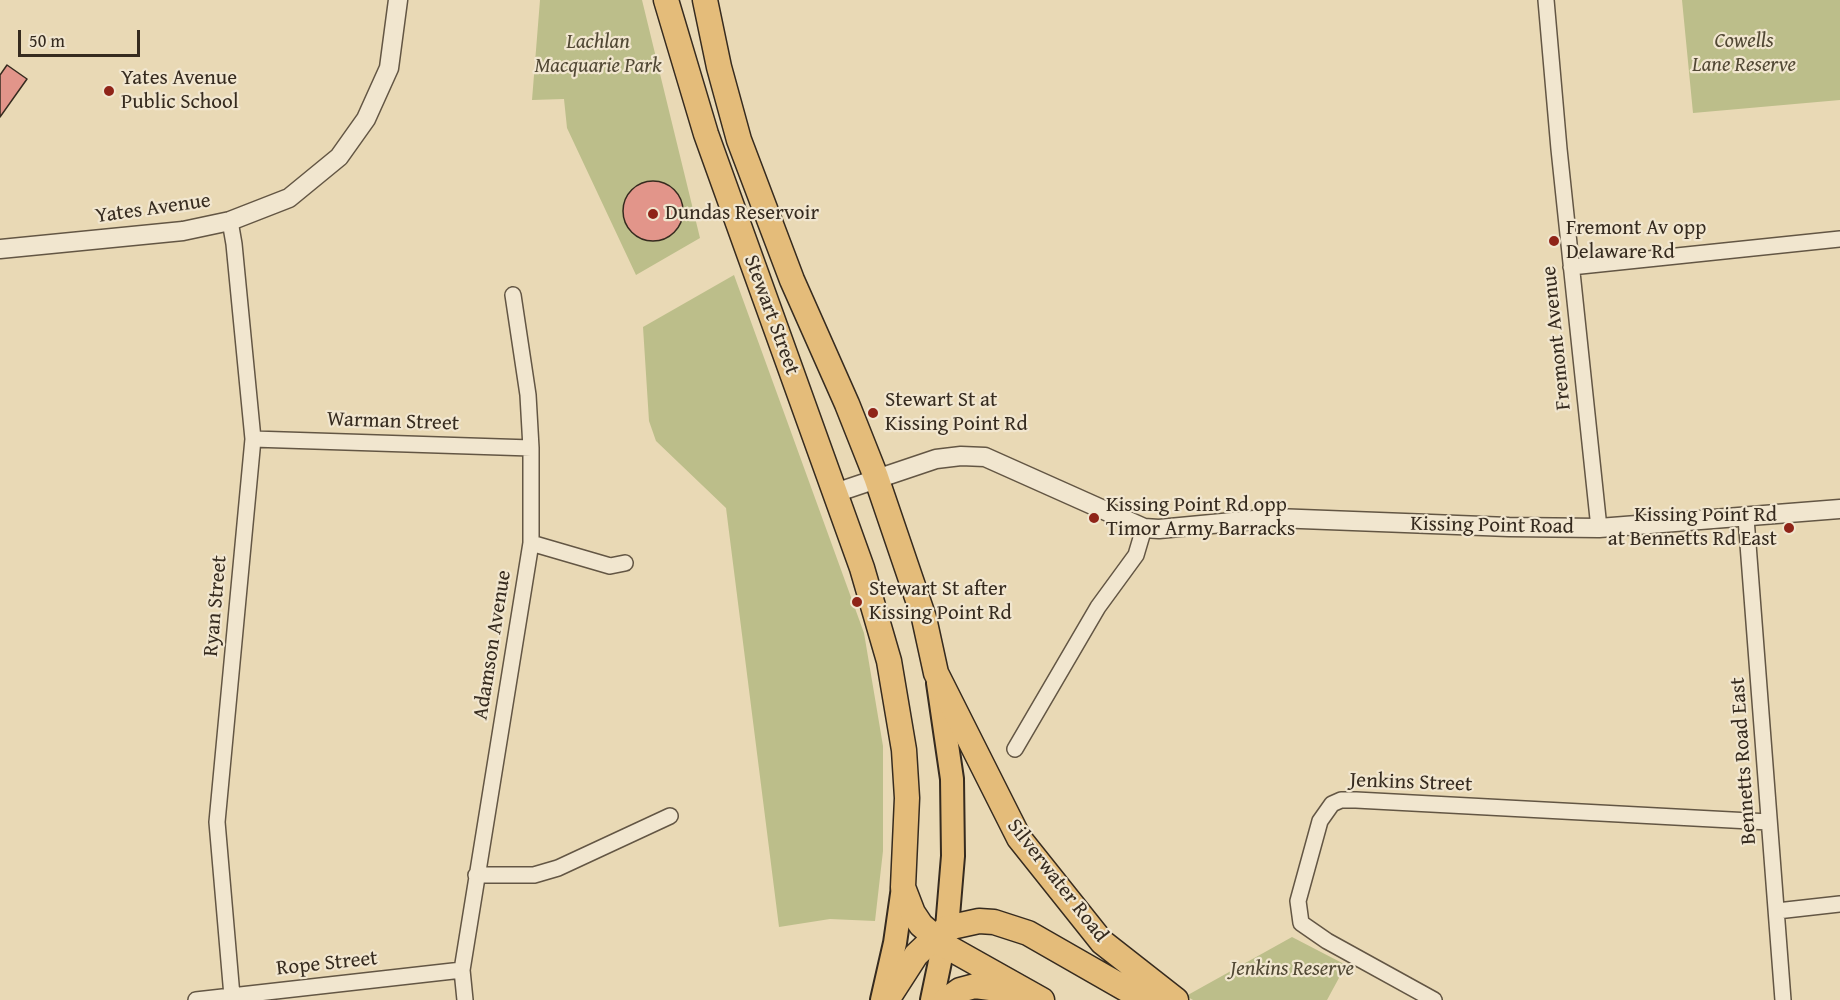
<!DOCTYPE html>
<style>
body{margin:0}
#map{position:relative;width:1840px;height:1000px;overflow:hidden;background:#e9d9b5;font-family:"Gentium Book Plus",serif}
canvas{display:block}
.scale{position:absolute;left:18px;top:30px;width:122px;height:27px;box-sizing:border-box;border:3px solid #362b1f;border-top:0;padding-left:8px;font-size:18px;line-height:21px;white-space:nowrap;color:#362b1f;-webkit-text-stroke:4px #f1e6cf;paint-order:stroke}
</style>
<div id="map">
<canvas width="1840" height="1000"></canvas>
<div class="scale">50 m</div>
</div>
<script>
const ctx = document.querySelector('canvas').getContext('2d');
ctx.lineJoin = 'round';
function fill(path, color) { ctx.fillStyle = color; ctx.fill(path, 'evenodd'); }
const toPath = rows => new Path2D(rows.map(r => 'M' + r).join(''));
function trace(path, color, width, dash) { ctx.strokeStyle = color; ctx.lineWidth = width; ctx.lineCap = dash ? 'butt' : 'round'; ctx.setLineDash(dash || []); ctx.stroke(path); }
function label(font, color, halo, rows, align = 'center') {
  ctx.font = font + ' "Gentium Book Plus",serif'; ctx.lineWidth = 4.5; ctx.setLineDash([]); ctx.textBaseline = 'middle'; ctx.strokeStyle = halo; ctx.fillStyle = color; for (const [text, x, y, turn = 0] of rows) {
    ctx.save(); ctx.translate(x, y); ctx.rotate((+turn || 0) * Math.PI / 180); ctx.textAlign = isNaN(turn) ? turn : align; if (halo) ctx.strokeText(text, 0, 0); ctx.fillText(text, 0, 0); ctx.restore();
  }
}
const green = toPath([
 [540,0,642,0,700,238,636,275,567,128,564,99,532,100],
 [1682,0,1840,0,1840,100,1693,113],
 [734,275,864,633,883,746,883,851,875,921,830,919,779,927,726,508,656,441,649,421,643,327],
 [1292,937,1346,965,1327,1000,1193,1000,1186,996]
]);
const building = toPath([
 [7,65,27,79,0,117,0,75,7,65],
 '623 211a30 30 0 1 1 60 0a30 30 0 1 1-60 0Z'
]);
const minor = toPath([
 [1546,0,1559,149,1599,528],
 [230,221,234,244,253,439,217,822,232,996],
 [1571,267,1840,239],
 [253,439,531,448],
 [1746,518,1783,1000],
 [531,543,610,566,625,563],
 [1015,749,1098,607,1136,555,1144,528],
 [476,875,534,875,558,868,670,816],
 [1777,911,1840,904],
 [196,1000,462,970],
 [465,1000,462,970,531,543,531,448,528,395,513,295],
 [1434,1000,1327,941,1301,923,1298,901,1320,821,1332,804,1341,800,1356,800,1769,822]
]);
const tertiary = toPath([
 [0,249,183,231,230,221,289,198,339,157,366,119,389,68,398,0],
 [835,493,936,459,961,456,985,457,1144,528,1159,529,1275,518,1509,527,1599,528,1840,509]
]);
const primary = toPath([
 [882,1000,895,943,903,887],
 [932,1000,947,928,953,856,952,779,938,683]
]);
const trunk = toPath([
 [666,0,706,134,862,568,889,661,904,750,907,798,903,887,913,913,921,925,944,945,1042,1000],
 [705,0,719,67,739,140,792,280,847,404,876,477,924,618,936,673,1019,838,1102,942,1176,1000],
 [887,1000,916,955,934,938,947,928,979,921,994,922,1028,933,1145,1000],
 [946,1000,960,990,975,986,1012,991]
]);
const markers = [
 [109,91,6,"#8f2418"],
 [653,214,6,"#8f2418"],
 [1554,241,6,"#8f2418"],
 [873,413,6,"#8f2418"],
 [1094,518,6,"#8f2418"],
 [1789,528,6,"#8f2418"],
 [857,602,6,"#8f2418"]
];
const parkNames = [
 ["Cowells",1744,42],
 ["Lane Reserve",1744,66],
 ["Lachlan",598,43],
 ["Macquarie Park",598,67],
 ["Jenkins Reserve",1292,970]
];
const poiNames = [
 ["Yates Avenue",121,79],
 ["Public School",121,103],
 ["Dundas Reservoir",665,214],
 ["Fremont Av opp",1566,229],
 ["Delaware Rd",1566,253],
 ["Stewart St at",885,401],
 ["Kissing Point Rd",885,425],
 ["Kissing Point Rd opp",1106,506],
 ["Timor Army Barracks",1106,530],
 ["Kissing Point Rd",1777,516,"right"],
 ["at Bennetts Rd East",1777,540,"right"],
 ["Stewart St after",869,590],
 ["Kissing Point Rd",869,614]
];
const streetNames = [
 ["Yates Avenue",153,209,-8],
 ["Stewart Street",771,315,70],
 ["Fremont Avenue",1557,338,-96],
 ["Warman Street",393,422,2],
 ["Kissing Point Road",1492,526,1],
 ["Ryan Street",216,606,-85],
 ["Adamson Avenue",493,645,-81],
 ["Bennetts Road East",1744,761,-94],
 ["Jenkins Street",1411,783,2],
 ["Silverwater Road",1057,881,52],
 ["Rope Street",327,964,-6]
];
fill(green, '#bcbe8a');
fill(building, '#e2958a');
trace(building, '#362b1f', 1.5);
trace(minor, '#635644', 18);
trace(tertiary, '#635644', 21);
trace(primary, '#362b1f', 26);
trace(trunk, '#362b1f', 27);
trace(minor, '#f1e6cf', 15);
trace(tertiary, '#f1e6cf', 18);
trace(primary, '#e4bc7a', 22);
trace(trunk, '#e4bc7a', 24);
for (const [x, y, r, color] of markers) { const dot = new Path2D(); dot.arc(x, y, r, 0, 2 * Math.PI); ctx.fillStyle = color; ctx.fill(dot); trace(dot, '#f1e6cf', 2); }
label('italic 21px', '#514834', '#f1e6cf', parkNames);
label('21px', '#362b1f', '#f1e6cf', poiNames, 'left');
label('21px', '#362b1f', '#f1e6cf', streetNames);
</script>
